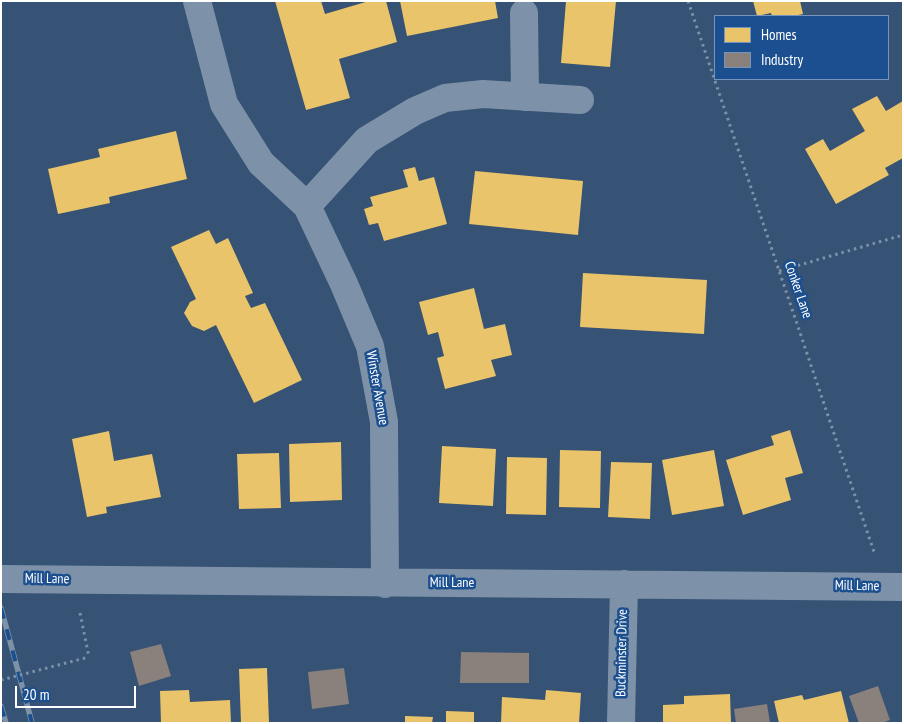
<!DOCTYPE html>
<style>
body{margin:0}
#map{position:relative;width:904px;height:724px;overflow:hidden;background:#365274;font-family:"PT Sans Narrow",sans-serif}
canvas{display:block}
.frame{position:absolute;inset:0;border:2px solid #fff;pointer-events:none}
.legend{position:absolute;left:714px;top:15px;width:175px;height:65px;box-sizing:border-box;background:#1b4f8f;border:1px solid #7695bc;margin:0;padding:6px 9px;list-style:none;font-size:15px;color:#fff}
.legend li{display:flex;align-items:center;gap:10px;height:25px}
.legend b{width:25px;border:1px solid #7695bc}
.scale{position:absolute;left:15px;top:686px;width:121px;height:22px;box-sizing:border-box;border:2px solid #fff;border-top:0;padding-left:6px;font-size:15px;line-height:18px;white-space:nowrap;color:#fff;-webkit-text-stroke:4px #1b4f8f;paint-order:stroke}
</style>
<div id="map">
<canvas width="904" height="724"></canvas>
<div class="frame"></div>
<ul class="legend">
<li><b style="height:14px;background:#e9c46a"></b>Homes</li>
<li><b style="height:14px;background:#8a817c"></b>Industry</li>
</ul>
<div class="scale">20 m</div>
</div>
<script>
const ctx = document.querySelector('canvas').getContext('2d');
ctx.lineJoin = 'round';
function fill(path, color) { ctx.fillStyle = color; ctx.fill(path, 'evenodd'); }
const toPath = rows => new Path2D(rows.map(r => 'M' + r).join(''));
function trace(path, color, width, dash) { ctx.strokeStyle = color; ctx.lineWidth = width; ctx.lineCap = dash ? 'butt' : 'round'; ctx.setLineDash(dash || []); ctx.stroke(path); }
function label(font, color, halo, rows, align = 'center') {
  ctx.font = font + ' "PT Sans Narrow",sans-serif'; ctx.lineWidth = 5; ctx.setLineDash([]); ctx.textBaseline = 'middle'; ctx.strokeStyle = halo; ctx.fillStyle = color; for (const [text, x, y, turn = 0] of rows) {
    ctx.save(); ctx.translate(x, y); ctx.rotate((+turn || 0) * Math.PI / 180); ctx.textAlign = isNaN(turn) ? turn : align; if (halo) ctx.strokeText(text, 0, 0); ctx.fillText(text, 0, 0); ctx.restore();
  }
}
const homes = toPath([
 [275,1,321,1,325,14,369,1,386,1,397,42,339,59,350,98,306,110],
 [400,1,495,1,498,18,407,36],
 [566,1,616,1,610,67,561,63],
 [753,1,800,1,803,14,793,16,772,16,771,13,757,16],
 [877,96,886,111,903,101,903,158,885,168,889,175,836,204,805,149,823,139,830,151,865,131,852,109],
 [176,131,187,179,109,197,110,203,58,214,48,169,100,157,98,149],
 [415,167,419,181,434,177,447,224,384,241,378,223,369,225,364,209,373,206,370,197,408,187,403,170],
 [475,171,583,181,578,235,469,224],
 [209,230,216,244,228,238,253,293,245,296,251,308,265,303,302,380,254,403,216,325,204,331,192,326,184,313,190,302,196,299,171,247],
 [583,273,707,280,704,334,580,327],
 [474,288,484,329,505,324,512,355,491,360,496,376,445,389,437,358,444,356,438,332,428,335,419,302],
 [790,430,803,473,785,478,791,500,743,515,726,460,774,445,771,436],
 [109,431,114,461,152,454,161,497,106,507,107,513,87,517,72,439],
 [341,442,342,500,290,502,289,444],
 [442,446,496,449,493,506,439,503],
 [560,450,601,451,600,508,559,507],
 [714,450,724,506,672,515,662,460],
 [279,453,281,508,239,509,237,454],
 [507,457,547,458,546,515,506,514],
 [611,462,652,463,650,519,608,517],
 [267,668,269,723,241,723,239,669],
 [189,690,190,702,230,700,231,723,161,723,160,691],
 [546,690,581,693,579,723,501,723,502,697,545,700],
 [841,691,849,723,779,723,774,701,802,695,804,700],
 [730,694,731,723,663,723,663,705,684,704,684,696],
 [446,711,474,712,474,723,446,723],
 [405,716,433,717,432,723,405,723]
]);
const industry = toPath([
 [161,644,171,676,139,686,130,652],
 [461,652,529,653,529,683,460,683],
 [344,668,349,704,312,709,308,672],
 [878,686,890,720,882,723,859,723,849,696],
 [767,704,770,723,736,723,734,709]
]);
const path = toPath([
 [688,1,874,552],
 [779,271,903,235],
 [80,613,89,657]
]);
const minor = toPath([
 [197,1,224,104,261,163,307,206,344,284,370,346,384,422,385,584],
 [524,13,525,97],
 [307,206,367,140,415,111,445,98,483,94,580,100],
 [1,579,903,587],
 [621,723,624,584]
]);
const rail = toPath([
 [1,608,32,723],
 [1,706,6,723]
]);
const pathBridge = toPath([
 [1,680,89,657]
]);
const streetNames = [
 ["Conker Lane",798,290,71],
 ["Winster Avenue",377,388,80],
 ["Mill Lane",47,579,1],
 ["Mill Lane",452,583],
 ["Mill Lane",857,586,1],
 ["Buckminster Drive",622,653,-89]
];
fill(homes, '#e9c46a');
fill(industry, '#8a817c');
trace(path, '#7d92a8', 3, [2.5, 4]);
trace(minor, '#7d92a8', 28);
trace(rail, '#7e92a7', 5.5);
trace(rail, '#1b4f8f', 4, [11]);
trace(pathBridge, '#7d92a8', 3, [2.5, 4]);
label('14px', '#fff', '#1b4f8f', streetNames);
</script>
